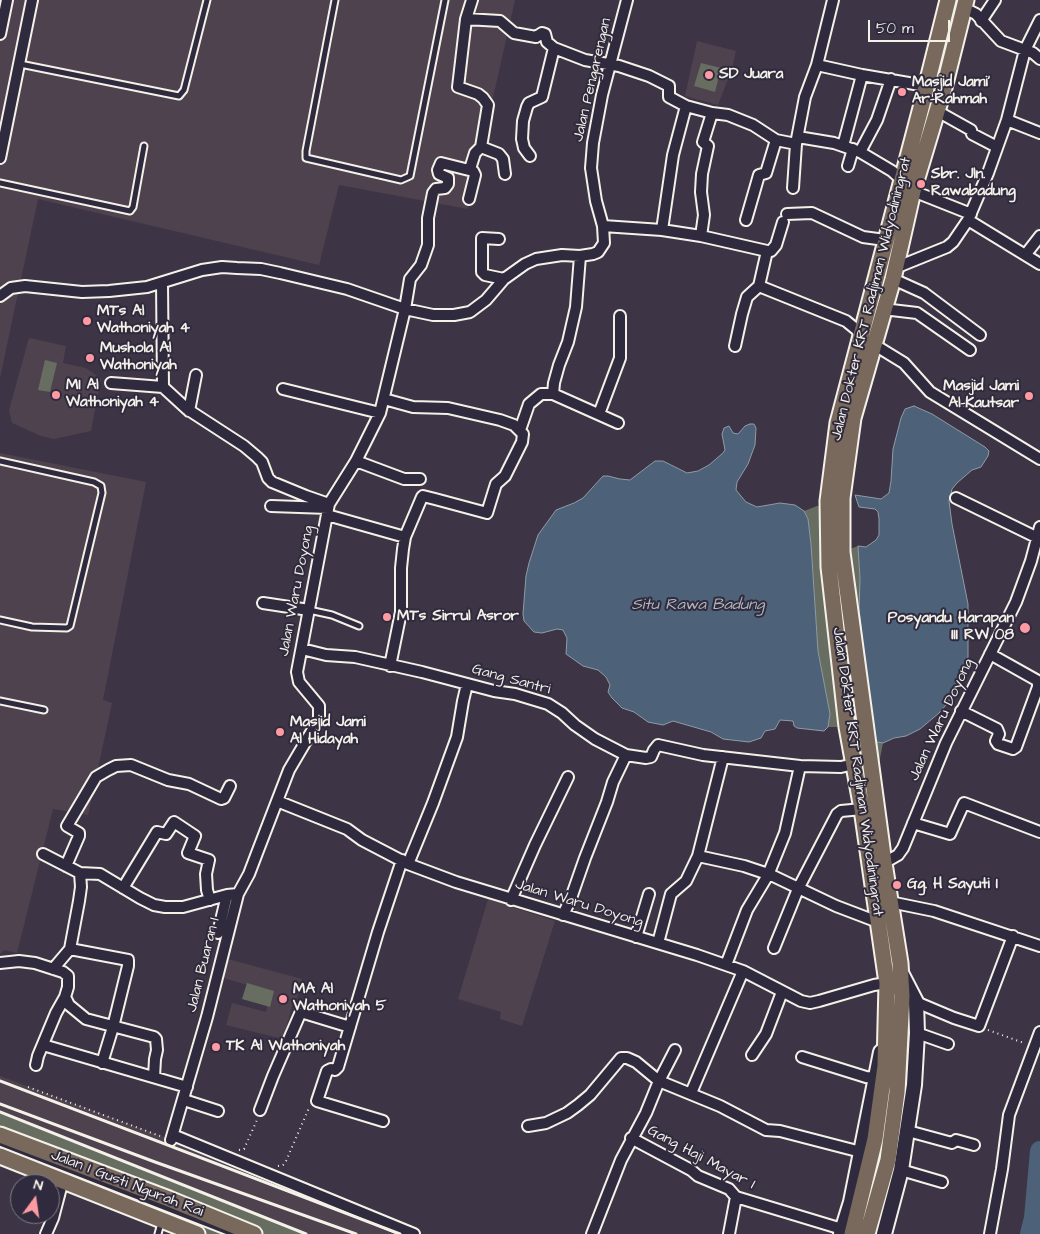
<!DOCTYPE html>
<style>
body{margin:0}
#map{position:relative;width:1040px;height:1234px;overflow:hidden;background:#3d3545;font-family:"Architects Daughter",sans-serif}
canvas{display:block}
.north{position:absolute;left:10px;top:1174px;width:50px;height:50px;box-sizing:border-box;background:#2f2a3d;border:1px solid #7e7a81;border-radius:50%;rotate:14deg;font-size:14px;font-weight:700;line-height:20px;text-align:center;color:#f4f1e8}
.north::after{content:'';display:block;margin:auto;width:18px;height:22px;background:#ff9aa2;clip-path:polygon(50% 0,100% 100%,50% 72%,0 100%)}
.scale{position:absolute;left:868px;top:20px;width:82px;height:22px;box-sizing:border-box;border:2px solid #f4f1e8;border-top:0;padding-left:6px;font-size:15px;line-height:18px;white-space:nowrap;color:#f4f1e8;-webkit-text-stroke:4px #2f2a3d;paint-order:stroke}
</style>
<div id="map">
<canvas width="1040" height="1234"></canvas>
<div class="north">N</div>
<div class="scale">50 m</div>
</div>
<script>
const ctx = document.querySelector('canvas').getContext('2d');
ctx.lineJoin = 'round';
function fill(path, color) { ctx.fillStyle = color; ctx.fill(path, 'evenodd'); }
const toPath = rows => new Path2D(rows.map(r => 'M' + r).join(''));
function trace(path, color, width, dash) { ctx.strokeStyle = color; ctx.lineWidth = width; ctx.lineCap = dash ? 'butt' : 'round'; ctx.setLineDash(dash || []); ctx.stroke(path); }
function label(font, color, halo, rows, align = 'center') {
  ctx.font = font + ' "Architects Daughter",sans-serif'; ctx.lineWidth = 4; ctx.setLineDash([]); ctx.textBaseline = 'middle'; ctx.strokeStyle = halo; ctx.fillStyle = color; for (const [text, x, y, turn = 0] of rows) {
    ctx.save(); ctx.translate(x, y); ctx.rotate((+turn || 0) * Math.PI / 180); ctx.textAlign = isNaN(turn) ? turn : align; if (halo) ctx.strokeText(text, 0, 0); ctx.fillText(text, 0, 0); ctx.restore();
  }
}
const built = toPath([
 [0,0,515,0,468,209,339,185,319,265,38,199,0,378],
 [697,41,736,51,732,69,718,105,685,96],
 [29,338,66,346,63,363,86,368,101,379,91,431,54,439,41,436,12,423,9,410],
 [0,453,146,482,103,700,112,703,88,815,53,809,17,953,4,950,0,954],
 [488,899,555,921,522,1026,500,1019,501,1012,458,999],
 [224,958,302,979,297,998,294,999,283,1039,226,1025,232,1003,266,1012,271,992,220,977],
 [0,1076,242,1166,414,1234,306,1234,0,1114]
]);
const green = toPath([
 [701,63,721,68,715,92,694,86],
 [45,360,57,363,50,392,38,390],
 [853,418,842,552,858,546,860,579,859,610,874,738,877,742,883,743,874,789,900,963,885,966,847,727,828,727,830,714,818,651,811,544,808,519,804,511,817,506,827,507],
 [247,983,274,991,270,1007,242,999],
 [0,1113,308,1234,257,1234,0,1135],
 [0,1143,233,1234,197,1234,0,1156]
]);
const water = toPath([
 [914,406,932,414,985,447,989,451,988,456,981,467,972,470,957,483,952,489,949,501,952,524,968,604,968,659,965,671,952,698,939,713,920,729,906,736,894,738,883,743,877,742,874,738,859,610,860,579,858,546,866,547,876,540,879,535,879,519,878,512,875,509,859,507,855,495,881,499,889,493,891,481,893,449,901,418,905,409,914,406],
 [750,424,754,424,756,428,755,445,748,464,737,482,736,490,746,502,757,507,780,503,795,505,804,511,808,519,811,544,818,651,830,714,828,727,824,731,797,728,794,726,793,721,780,720,775,729,765,731,761,738,749,742,723,739,711,732,673,721,663,725,648,722,634,712,622,708,612,698,608,692,610,685,606,677,598,670,583,666,566,654,567,638,563,630,557,629,542,633,534,632,524,621,523,614,526,576,529,563,538,535,556,510,574,503,583,498,603,476,608,476,620,479,630,480,655,461,663,461,687,473,698,471,709,465,723,453,725,450,722,434,724,428,729,426,733,433,738,434,745,426,750,424]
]);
const river = toPath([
 [1030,1234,1034,1218,1040,1151]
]);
const path = toPath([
 [988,1030,1024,1043],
 [28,1087,160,1136],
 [239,1150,244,1149,257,1120],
 [278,1166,283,1165,286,1161,309,1108]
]);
const lane = toPath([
 [335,0,306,151,306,158,401,180,410,176,445,0],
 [20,64,179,96,184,90,207,0],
 [0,183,130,211,133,207,144,146],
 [0,461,94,482,101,486,102,493,70,626,67,628,32,627,0,620],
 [309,610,332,615,359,626],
 [0,701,44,710],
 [0,1143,233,1234],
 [158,1234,161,1223]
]);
const street = toPath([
 [964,8,976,14,1001,41,1033,53,1040,59],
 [466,19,500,21,514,33,536,37,542,33,545,34,547,42,554,48,585,60,619,66,649,76,669,86,669,97,686,106,712,113,728,115,753,125,776,140,796,144,805,97,817,65,833,0],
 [981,21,995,0],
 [0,34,7,0],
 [817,65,862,75,926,86],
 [937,111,971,130,972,134,997,147],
 [1007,120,1040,133],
 [798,137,834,143,860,152,892,171,902,180],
 [843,146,862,75],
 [481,147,499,154,503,159,505,174],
 [860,152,877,120,891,79],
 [530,156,524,148,522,139,523,121,527,107,529,103,542,97,554,48],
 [0,158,32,0],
 [848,166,853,149],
 [470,169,475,153,481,147,488,105,483,98,478,94,458,87,466,19,472,0],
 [793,188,796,144],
 [913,191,971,214],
 [787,214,812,213,863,237,885,240],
 [746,220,759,175,766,173,776,140],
 [968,220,1040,264],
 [603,226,662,230,701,236,767,251],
 [662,230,673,155,686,106],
 [701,236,704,215,701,192,702,174,708,146,703,142,712,113],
 [499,239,482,238,482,272,485,275,504,279],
 [767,251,771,251,776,245,783,222],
 [1026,254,1040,236],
 [895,268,947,247,953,242,968,220,988,173,1007,120,1025,50,1040,20],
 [893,279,924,293,980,335],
 [162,283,163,387],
 [759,286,846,321,857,330,860,336,904,363,930,392,1040,459],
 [759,286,767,251],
 [0,296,11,288,25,286,82,292,109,291,147,287,202,270,222,267,237,268,261,269,280,273,347,289,405,309,433,315,454,315,470,312,486,300,504,279,525,264,536,259,562,255,580,256,593,254,598,252,604,243,603,226,596,201,591,168,593,143,602,95,627,0],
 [883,309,917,313,970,350],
 [735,346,742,314,747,297,759,286],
 [111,383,163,387,187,409,244,446,257,457,262,462,268,478,272,482,306,496,329,504],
 [283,389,380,413],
 [553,394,554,383,559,365,568,342,576,307,580,256],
 [384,399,413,407,448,408,500,420,514,425,523,434,522,442,505,476,496,484,487,513,435,499,423,496,422,497,405,537,403,549,401,568,401,612,390,666],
 [189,411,196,375],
 [599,414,620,358,620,316],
 [520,430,529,404,541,394,553,394,618,423],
 [356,461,404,479,420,479],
 [956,498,1040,539],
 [271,506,328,508],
 [327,515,405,537],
 [263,603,309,610],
 [302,649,326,655,355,657,422,672,494,691,515,694,548,704,562,713,575,725,595,739,626,755,646,758,651,757,654,750,658,745,703,755,800,766,785,833,768,875,747,910,726,965],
 [961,711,997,729,999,734,996,741,998,744,1013,749,1016,747,1038,687,1038,681,990,654],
 [800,766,841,767,854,764],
 [277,801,347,829,362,840,408,864,456,882,697,955,743,971,801,1001,810,1003,819,1001,874,985,887,983],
 [913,823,950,834,964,803,1040,832],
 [43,854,80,873,100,874,140,898,154,905,165,907,183,907,227,895,238,894],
 [698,856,744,866,771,875,836,906,878,922],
 [884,863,898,855,903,848,946,743,1016,602,1031,561,1040,527],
 [408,864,433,803,457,737,463,701,467,684],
 [66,866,79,836,79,833,67,826,96,777,108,770,116,766,131,765,168,780,189,784,221,799,224,798,230,786],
 [123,888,157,832,166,834,174,822,195,836,188,853,209,860,206,874,207,890,210,900],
 [511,900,535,845,568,777],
 [890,902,934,911,1040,946],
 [563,915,571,898,585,858,607,802,613,782,626,755],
 [218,933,227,895],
 [636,937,649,894],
 [658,943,671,894,686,881,698,856,723,757],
 [774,948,798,889,837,814,841,811,862,809],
 [70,949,128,960,128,966,113,1027,102,1063],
 [0,963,19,961,35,963,63,972,68,976,68,987,65,997],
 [53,969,70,949,79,901,81,887,80,873],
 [916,1002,954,1018,979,1026,1013,936],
 [917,1033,948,1044],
 [43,1045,187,1087],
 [752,1055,766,1034,782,992],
 [802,1057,866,1077,875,1078],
 [36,1065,38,1056,56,1013,65,997,69,1005,86,1019,154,1037,156,1039,157,1050,155,1059,154,1077],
 [691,1093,743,971],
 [184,1100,218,1111],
 [260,1110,273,1076,300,1014,304,1013,350,1027],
 [383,1121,317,1101,327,1071,331,1069,335,1070,338,1067,378,932,402,860],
 [528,1126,546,1123,567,1113,578,1105,590,1095,621,1058,627,1058,636,1062,659,1081,675,1050],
 [908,1131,952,1143,956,1140,974,1145],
 [173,1135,414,1234],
 [631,1138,691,1170,698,1176,729,1189,736,1197,842,1229],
 [171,1140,207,1017,238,894,249,874,257,853,289,770,319,719,319,706,299,682,297,672,329,504,356,461,380,413,405,309,410,279,421,265,428,245,428,218,433,193,436,189,445,188,448,184,448,178,439,174,438,170,441,163,473,171,475,175,469,199],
 [901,1170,942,1182],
 [46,1234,53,1218,63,1180],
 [592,1234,621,1160,646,1113,659,1081,720,1106,766,1130,780,1131,861,1152],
 [729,1234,736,1197],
 [990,1234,1002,1169,1009,1115,1040,1032]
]);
const secondary = toPath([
 [841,1234,851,1202,881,1052],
 [884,1234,901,1170,914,1085,917,1033,916,1002,901,973]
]);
const primary = toPath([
 [0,1135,169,1199,254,1234],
 [0,1156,197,1234],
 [852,1234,875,1139,885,1066,887,983,862,809,847,727,829,567,828,501,838,423,922,104,948,0],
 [867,1234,888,1160,897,1092,902,996,900,963,884,863,842,552,842,498,853,418,893,279,913,191,944,88,966,0]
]);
const rail = toPath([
 [0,1081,400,1234],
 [0,1104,155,1162,356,1234],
 [0,1112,306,1234]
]);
const markers = [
 [709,75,5,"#ff9aa2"],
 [902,92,5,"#ff9aa2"],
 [921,184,5,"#ff9aa2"],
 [87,321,5,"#ff9aa2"],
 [90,358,5,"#ff9aa2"],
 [56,395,5,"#ff9aa2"],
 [1029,396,5,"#ff9aa2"],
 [387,617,5,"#ff9aa2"],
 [1025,628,6,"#ff9aa2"],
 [280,732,5,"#ff9aa2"],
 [897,885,5,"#ff9aa2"],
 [283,999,5,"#ff9aa2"],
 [216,1047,5,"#ff9aa2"]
];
const poiNames = [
 ["SD Juara",719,75],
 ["Masjid Jami'",912,83],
 ["Ar-Rahmah",912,100],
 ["Sbr. Jln.",931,175],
 ["Rawabadung",931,192],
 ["MTs Al",97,312],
 ["Wathoniyah 4",97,329],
 ["Mushola Al",100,349],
 ["Wathoniyah",100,366],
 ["MI Al",66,386],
 ["Wathoniyah 4",66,403],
 ["Masjid Jami",1019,387,"right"],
 ["Al-Kautsar",1019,404,"right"],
 ["MTs Sirrul Asror",397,617],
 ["Posyandu Harapan",1014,619,"right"],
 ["III RW 08",1014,636,"right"],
 ["Masjid Jami",290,723],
 ["Al Hidayah",290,740],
 ["Gg. H Sayuti I",907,885],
 ["MA Al",293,990],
 ["Wathoniyah 5",293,1007],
 ["TK Al Wathoniyah",226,1047]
];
const streetNames = [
 ["Jalan Pengarengan",593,80,-77],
 ["Jalan Dokter KRT Radjiman Widyodiningrat",872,299,-76],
 ["Jalan Waru Doyong",297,591,-79],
 ["Gang Santri",511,680,15],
 ["Jalan Waru Doyong",942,720,-65],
 ["Jalan Dokter KRT Radjiman Widyodiningrat",857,772,82],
 ["Jalan Waru Doyong",579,904,17],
 ["Jalan Buaran I",204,965,-76],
 ["Gang Haji Mayar I",701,1158,28],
 ["Jalan I Gusti Ngurah Rai",127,1184,21]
];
const waterNames = [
 ["Situ Rawa Badung",698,606]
];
fill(built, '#4e424e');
fill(green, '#676d60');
fill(water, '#4d6278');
trace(water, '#909ba5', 1);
trace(river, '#4d6278', 20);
trace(lane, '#f4f1e8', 9);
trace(street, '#f4f1e8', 14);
trace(secondary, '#f4f1e8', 18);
trace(primary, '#f4f1e8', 19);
trace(path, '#f4f1e8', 2, [1, 4]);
trace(lane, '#2f2a3d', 5);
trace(street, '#2f2a3d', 10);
trace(secondary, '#2f2a3d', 14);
trace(primary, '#78695c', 15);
trace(rail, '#f4f1e8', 3);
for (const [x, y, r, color] of markers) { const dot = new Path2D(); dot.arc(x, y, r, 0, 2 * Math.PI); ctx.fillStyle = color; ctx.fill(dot); trace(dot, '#2f2a3d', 2); }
label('bold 15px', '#f4f1e8', '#2f2a3d', poiNames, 'left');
label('15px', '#f4f1e8', '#2f2a3d', streetNames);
label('italic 16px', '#b1b8bb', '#2f2a3d', waterNames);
</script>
